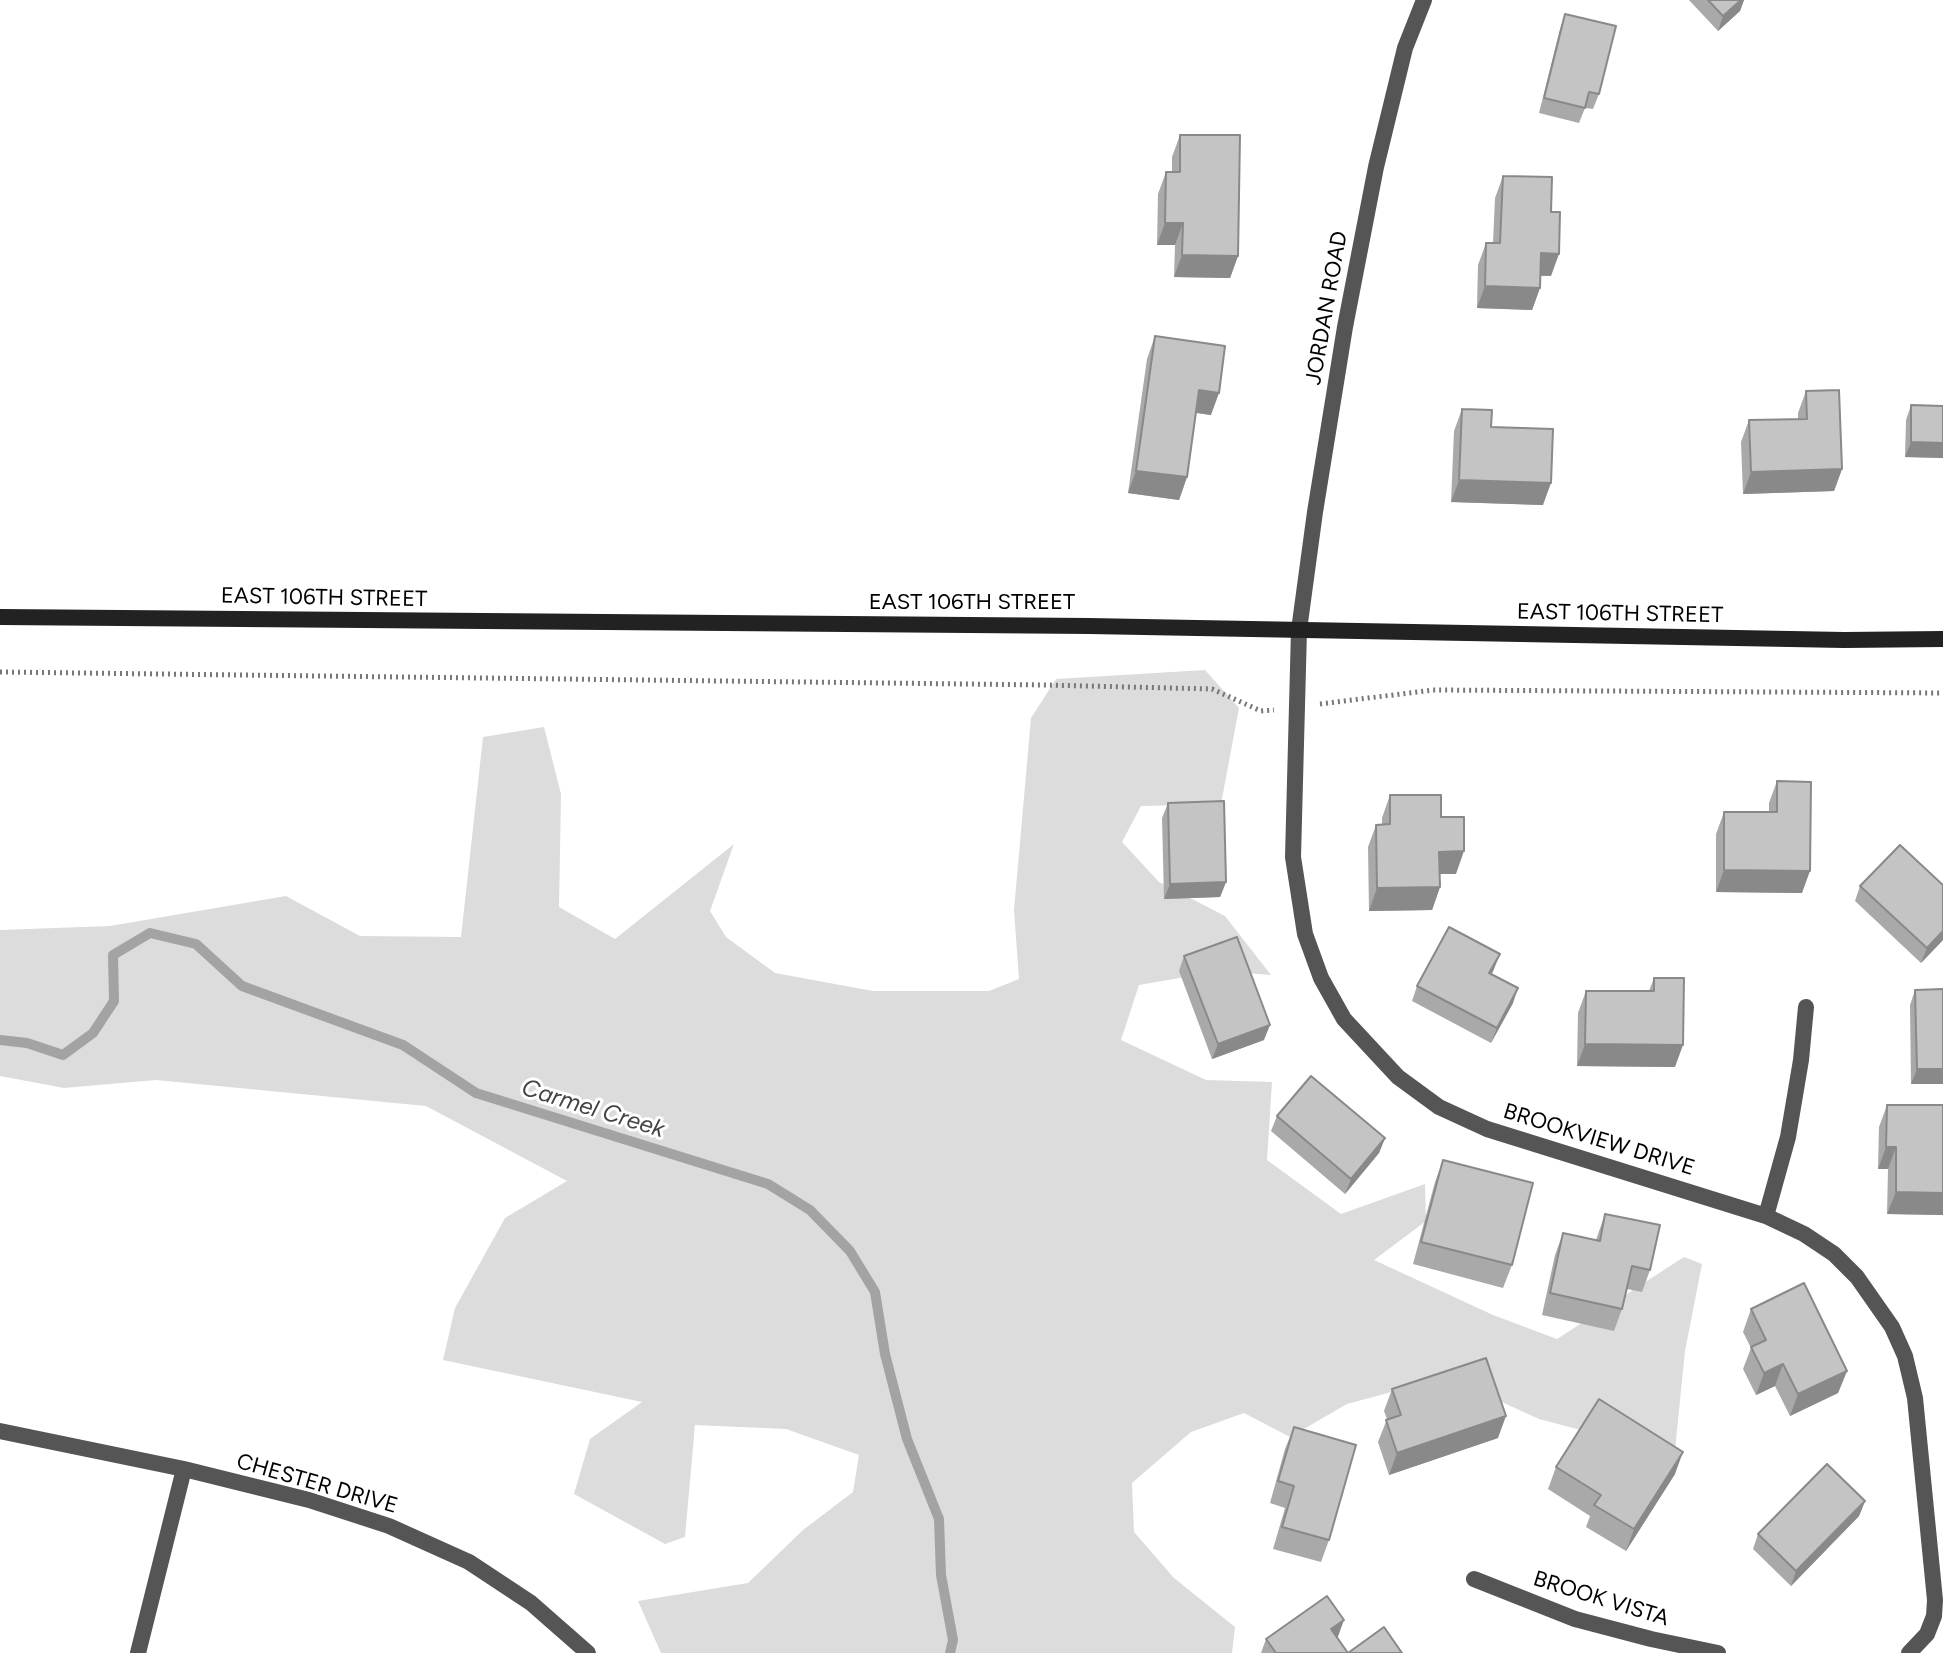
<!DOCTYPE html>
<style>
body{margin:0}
canvas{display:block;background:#fff}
</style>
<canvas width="1943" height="1653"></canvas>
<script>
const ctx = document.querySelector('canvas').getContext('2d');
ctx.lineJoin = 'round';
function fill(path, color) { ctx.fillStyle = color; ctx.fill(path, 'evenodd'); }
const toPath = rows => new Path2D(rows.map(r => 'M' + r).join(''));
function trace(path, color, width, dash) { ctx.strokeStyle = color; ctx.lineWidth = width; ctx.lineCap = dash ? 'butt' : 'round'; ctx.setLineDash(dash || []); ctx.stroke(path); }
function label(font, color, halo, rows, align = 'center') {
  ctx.font = font + ' Figtree,sans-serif'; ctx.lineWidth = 6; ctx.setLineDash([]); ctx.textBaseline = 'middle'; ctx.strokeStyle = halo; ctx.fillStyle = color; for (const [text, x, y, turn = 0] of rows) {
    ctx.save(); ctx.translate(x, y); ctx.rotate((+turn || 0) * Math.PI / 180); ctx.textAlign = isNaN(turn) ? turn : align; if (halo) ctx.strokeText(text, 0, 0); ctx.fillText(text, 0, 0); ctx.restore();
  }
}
const green = toPath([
 [1205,670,1239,708,1221,804,1141,806,1122,842,1159,882,1225,916,1271,975,1220,971,1139,985,1121,1040,1206,1080,1272,1082,1267,1160,1341,1214,1425,1184,1426,1221,1374,1260,1493,1315,1557,1339,1684,1257,1702,1264,1685,1351,1675,1450,1660,1451,1539,1419,1447,1377,1347,1404,1290,1437,1244,1413,1191,1432,1132,1483,1134,1532,1174,1578,1235,1627,1232,1653,661,1653,638,1601,748,1583,803,1530,853,1492,859,1455,786,1429,695,1425,685,1537,665,1544,574,1494,590,1439,642,1402,443,1360,455,1308,505,1218,567,1181,426,1106,156,1080,64,1088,0,1076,0,930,110,926,286,896,360,936,461,937,483,737,544,727,561,794,559,907,615,939,734,844,710,911,726,937,775,973,873,991,989,991,1019,979,1014,910,1031,718,1056,679]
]);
const stream = toPath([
 [0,1040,27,1043,63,1055,93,1033,114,1001,113,955,150,933,196,944,242,986,403,1045,476,1093,768,1184,810,1210,850,1251,875,1292,885,1354,907,1439,939,1519,941,1575,953,1640,950,1653]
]);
const path = toPath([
 [0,672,1045,685,1212,689,1261,711,1274,710],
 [1320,704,1433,690,1943,693]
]);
const street = toPath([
 [1424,0,1405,48,1376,167,1345,327,1315,512,1299,630,1293,857,1305,934,1321,978,1344,1019,1398,1077,1439,1107,1487,1129,1766,1216,1804,1234,1834,1254,1857,1277,1892,1327,1905,1356,1915,1398,1935,1600,1934,1616,1927,1634,1909,1653],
 [1766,1216,1788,1137,1801,1060,1806,1007],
 [0,1431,184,1469,309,1500,389,1526,469,1562,531,1603,588,1653],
 [1474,1579,1575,1619,1651,1639,1718,1653],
 [138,1653,184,1469]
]);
const secondary = toPath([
 [0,617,1089,626,1844,640,1943,639]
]);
const wall = toPath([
 [1689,0,1744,0,1740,11,1718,31],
 [1565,14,1599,94,1593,109,1585,108,1579,123,1539,113,1560,29],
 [1180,135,1238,256,1230,278,1174,277,1175,245,1157,245,1158,194,1166,172,1172,172,1172,157],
 [1503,176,1551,276,1540,276,1540,288,1532,310,1477,308,1478,265,1486,243,1493,243,1495,198],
 [1155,336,1211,415,1196,413,1187,477,1179,500,1128,493,1147,359],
 [1806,391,1842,469,1834,491,1743,494,1741,442,1749,420,1798,419,1798,413],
 [1911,405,1943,406,1943,473,1943,458,1905,457,1906,420],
 [1462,409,1491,427,1543,505,1451,502,1454,431],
 [1777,781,1802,893,1716,892,1716,834,1724,812,1769,812,1769,803],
 [1390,795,1441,817,1456,874,1440,874,1440,887,1432,910,1369,911,1368,847,1376,825,1382,825,1382,818],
 [1168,803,1226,882,1220,897,1164,899,1162,818],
 [1860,886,1943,940,1921,963,1855,901],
 [1184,956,1264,1040,1212,1059,1179,971],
 [1494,969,1492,974,1513,1003,1491,1043,1412,1001,1417,986],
 [1654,978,1675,1067,1577,1066,1578,1013,1586,991,1649,991],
 [1943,989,1943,1084,1911,1084,1910,1005,1915,990],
 [1887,1105,1943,1105,1943,1215,1887,1214,1888,1169,1878,1169,1879,1127],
 [1277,1116,1385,1138,1379,1153,1345,1194,1271,1131],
 [1443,1160,1512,1265,1503,1288,1413,1264,1435,1182],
 [1605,1214,1650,1270,1642,1292,1627,1289,1622,1309,1614,1331,1542,1315,1555,1255,1563,1233,1596,1240],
 [1751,1309,1847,1371,1838,1393,1790,1416,1775,1386,1756,1395,1743,1369,1751,1348,1743,1332],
 [1392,1389,1498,1438,1389,1475,1378,1442,1387,1419,1384,1411],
 [1294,1427,1329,1540,1321,1562,1273,1549,1285,1508,1270,1503,1285,1449],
 [1556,1467,1675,1474,1626,1551,1586,1527,1590,1516,1548,1489],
 [1865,1501,1859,1516,1791,1586,1753,1549,1758,1534],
 [1337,1637,1348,1653,1402,1653,1261,1653,1266,1639]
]);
const shadedWall = toPath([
 [1741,0,1744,0,1740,11,1718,31,1723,16],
 [1165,223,1183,223,1175,245,1157,245],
 [1541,253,1559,254,1551,276,1533,275],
 [1182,255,1238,256,1230,278,1174,277],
 [1485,286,1540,288,1532,310,1477,308],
 [1199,390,1219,393,1211,415,1191,412],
 [1911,442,1943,443,1943,458,1905,457],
 [1842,469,1834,491,1743,494,1751,472],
 [1136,471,1187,477,1179,500,1128,493],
 [1459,480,1551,483,1543,505,1451,502],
 [1464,851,1456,874,1431,874,1439,852],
 [1724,870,1810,871,1802,893,1716,892],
 [1226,882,1220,897,1164,899,1170,884],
 [1440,887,1432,910,1369,911,1377,888],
 [1943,931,1943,940,1921,963,1927,948],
 [1500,954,1494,969,1484,988,1489,973],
 [1518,988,1513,1003,1491,1043,1497,1028],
 [1270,1025,1264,1040,1212,1059,1218,1044],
 [1585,1044,1683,1045,1675,1067,1577,1066],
 [1917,1069,1943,1069,1943,1084,1911,1084],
 [1385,1138,1379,1153,1345,1194,1351,1179],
 [1886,1147,1896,1147,1888,1169,1878,1169],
 [1896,1192,1943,1193,1943,1215,1887,1214],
 [1783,1364,1775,1386,1756,1395,1764,1373],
 [1847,1371,1838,1393,1790,1416,1798,1394],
 [1506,1416,1498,1438,1389,1475,1397,1453],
 [1683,1452,1675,1474,1626,1551,1634,1529],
 [1865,1501,1859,1516,1791,1586,1796,1571],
 [1344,1620,1336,1642,1331,1629]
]);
const building = toPath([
 [1708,0,1741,0,1723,16,1708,0],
 [1565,14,1616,26,1599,94,1589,92,1585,108,1544,98,1565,14],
 [1180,135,1240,135,1238,256,1182,255,1183,223,1165,223,1166,172,1180,172,1180,135],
 [1503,176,1552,177,1551,212,1560,212,1559,254,1541,253,1540,288,1485,286,1486,243,1500,243,1503,176],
 [1155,336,1225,346,1219,393,1199,390,1187,477,1136,471,1155,336],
 [1839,390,1842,469,1751,472,1749,420,1807,419,1806,391,1839,390],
 [1911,405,1943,406,1943,443,1911,442,1911,405],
 [1462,409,1492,410,1491,427,1553,429,1551,483,1459,480,1462,409],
 [1777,781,1811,782,1810,871,1724,870,1724,812,1777,812,1777,781],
 [1390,795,1441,795,1441,817,1464,817,1464,851,1439,852,1440,887,1377,888,1376,825,1390,824,1390,795],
 [1224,801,1226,882,1170,884,1168,803,1224,801],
 [1900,845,1943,885,1943,931,1927,948,1860,886,1900,845],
 [1449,927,1500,954,1489,973,1518,988,1497,1028,1417,986,1449,927],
 [1237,937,1270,1025,1218,1044,1184,956,1237,937],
 [1654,978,1684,978,1683,1045,1585,1044,1586,991,1654,991,1654,978],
 [1943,989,1943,1069,1917,1069,1915,990,1943,989],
 [1311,1076,1385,1138,1351,1179,1277,1116,1311,1076],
 [1887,1105,1943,1105,1943,1193,1896,1192,1896,1147,1886,1147,1887,1105],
 [1443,1160,1533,1183,1512,1265,1421,1242,1443,1160],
 [1605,1214,1660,1225,1650,1270,1632,1266,1622,1309,1550,1293,1563,1233,1600,1241,1605,1214],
 [1804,1283,1847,1371,1798,1394,1783,1364,1764,1373,1751,1347,1766,1340,1751,1309,1804,1283],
 [1486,1358,1506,1416,1397,1453,1386,1420,1401,1415,1392,1389,1486,1358],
 [1599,1399,1683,1452,1634,1529,1594,1505,1601,1495,1556,1467,1599,1399],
 [1294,1427,1356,1445,1329,1540,1282,1527,1294,1486,1278,1481,1294,1427],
 [1827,1464,1865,1501,1796,1571,1758,1534,1827,1464],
 [1327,1596,1344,1620,1331,1629,1348,1653,1384,1627,1402,1653,1276,1653,1266,1639,1327,1596]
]);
const streetNames = [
 ["JORDAN ROAD",1327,308,-80],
 ["EAST 106TH STREET",324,598,1],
 ["EAST 106TH STREET",972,603],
 ["EAST 106TH STREET",1620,614,1],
 ["BROOKVIEW DRIVE",1599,1140,17],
 ["CHESTER DRIVE",317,1484,16],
 ["BROOK VISTA",1601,1599,17]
];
const waterNames = [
 ["Carmel Creek",593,1109,17]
];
fill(green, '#dcdcdc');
trace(stream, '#a3a3a3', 10);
trace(path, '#777', 5, [2, 4]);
trace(street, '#555', 16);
trace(secondary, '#222', 16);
fill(wall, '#a9a9a9');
fill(shadedWall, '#898989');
fill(building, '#c4c4c4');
trace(building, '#898989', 2);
label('22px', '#000', '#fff', streetNames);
label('italic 24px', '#444', '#fff', waterNames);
</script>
